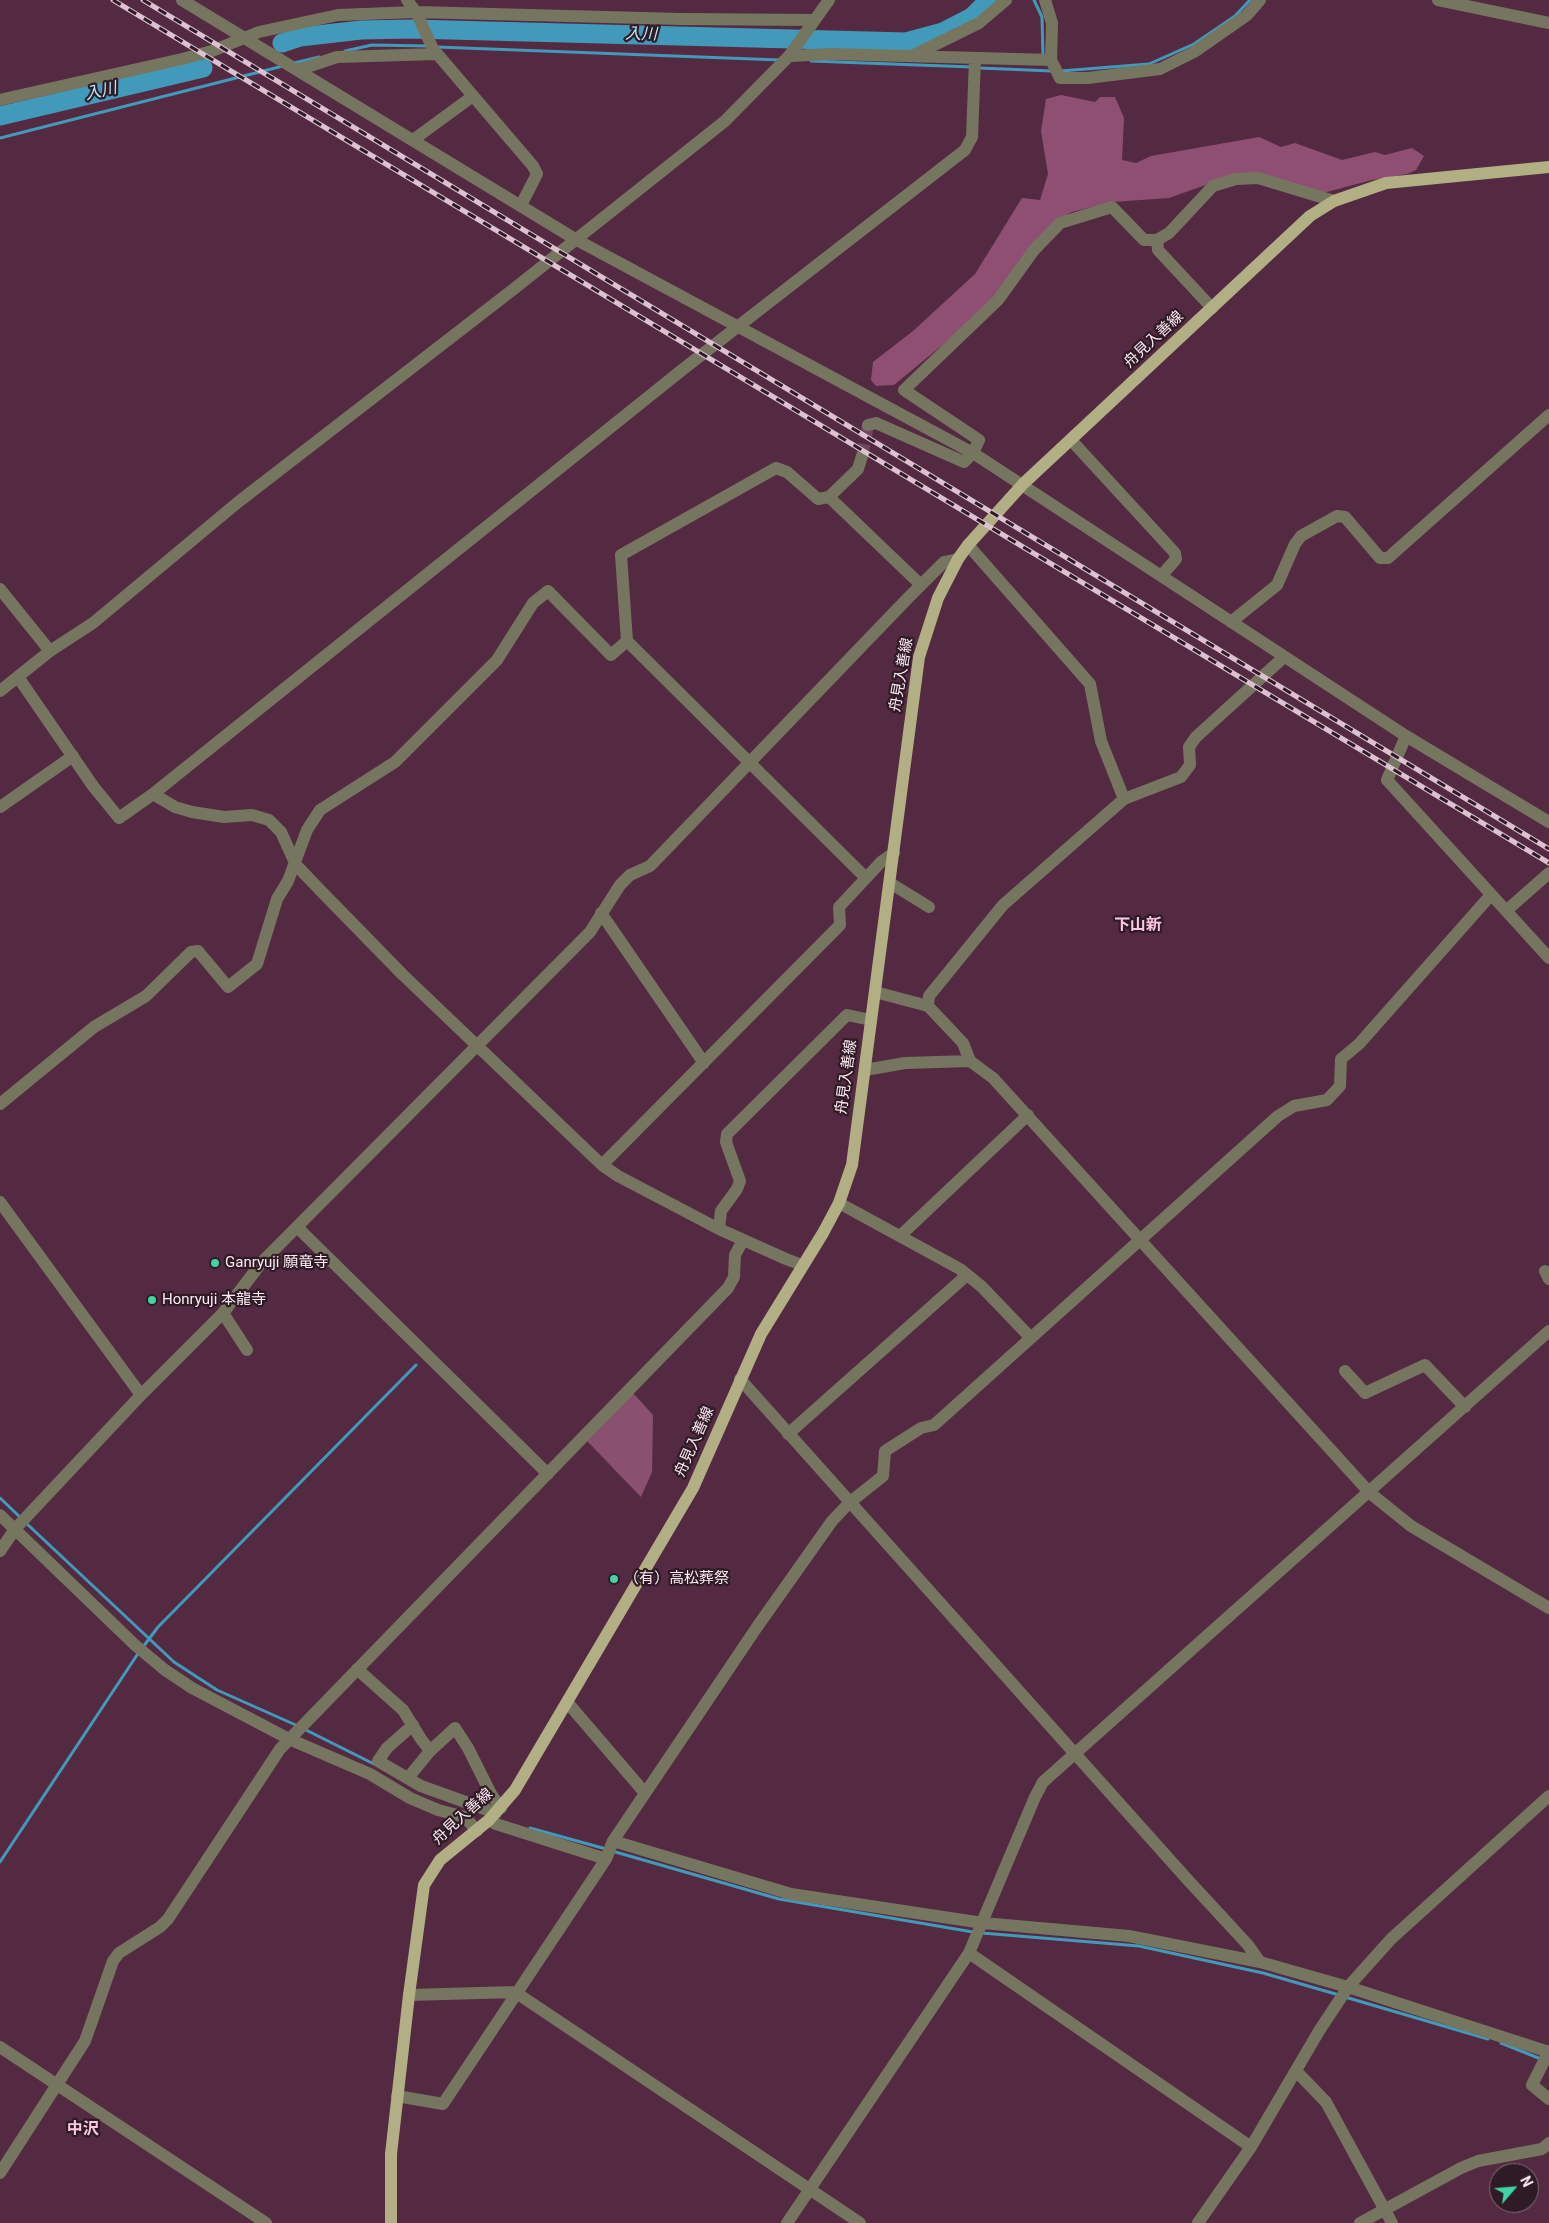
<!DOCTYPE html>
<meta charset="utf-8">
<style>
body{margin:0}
#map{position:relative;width:1549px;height:2223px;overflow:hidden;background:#542a42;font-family:Roboto,sans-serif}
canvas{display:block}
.north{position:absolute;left:1489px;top:2163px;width:50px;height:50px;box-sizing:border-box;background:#2e1b25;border:1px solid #816d77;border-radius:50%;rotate:63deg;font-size:14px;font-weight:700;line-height:20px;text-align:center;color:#fee8f3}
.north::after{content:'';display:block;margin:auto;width:18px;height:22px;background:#3fd4a2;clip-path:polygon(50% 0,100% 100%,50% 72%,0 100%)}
</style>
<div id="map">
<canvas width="1549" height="2223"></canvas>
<div class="north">N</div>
</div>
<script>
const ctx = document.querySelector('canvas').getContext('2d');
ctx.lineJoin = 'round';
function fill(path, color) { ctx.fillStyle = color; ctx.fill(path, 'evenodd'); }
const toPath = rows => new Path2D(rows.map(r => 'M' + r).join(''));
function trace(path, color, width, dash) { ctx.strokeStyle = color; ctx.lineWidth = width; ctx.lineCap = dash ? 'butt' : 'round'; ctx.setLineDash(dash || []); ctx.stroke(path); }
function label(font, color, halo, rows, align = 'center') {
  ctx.font = font + ' Roboto,"Noto Sans JP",sans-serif'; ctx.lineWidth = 4.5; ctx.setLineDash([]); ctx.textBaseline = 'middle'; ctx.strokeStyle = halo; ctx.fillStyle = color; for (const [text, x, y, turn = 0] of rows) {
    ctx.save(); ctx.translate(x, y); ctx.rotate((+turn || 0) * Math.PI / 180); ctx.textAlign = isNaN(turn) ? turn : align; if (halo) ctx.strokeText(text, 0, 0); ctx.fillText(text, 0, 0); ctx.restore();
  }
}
const green = toPath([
 [633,1393,653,1415,652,1472,641,1497,587,1441]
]);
const forest = toPath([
 [1061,95,1095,102,1100,97,1115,97,1124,118,1122,160,1136,163,1151,156,1259,137,1281,147,1295,143,1342,160,1375,152,1385,155,1412,148,1424,156,1416,170,1407,174,1372,180,1323,193,1231,176,1169,198,1112,202,1072,212,1056,220,993,297,963,328,894,385,876,386,871,380,873,362,913,331,975,274,1022,198,1040,200,1048,174,1041,131,1046,99]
]);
const stream = toPath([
 [1034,0,1042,17,1043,57],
 [437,47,780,60],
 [345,51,372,45,428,46],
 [811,61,972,67],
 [294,63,319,57],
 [979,68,1052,71],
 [1061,71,1149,64,1194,44,1235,16,1250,0],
 [0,138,283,66],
 [0,1498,21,1518],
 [26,1523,174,1662,217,1690,298,1726],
 [143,1647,158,1627,416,1365],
 [304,1729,374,1764],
 [530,1828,606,1849],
 [612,1851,779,1899,973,1932],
 [0,1862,139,1652],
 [982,1933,1139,1946,1263,1973,1339,1995],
 [1345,1997,1488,2039],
 [1501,2043,1541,2059]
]);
const river = toPath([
 [282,43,300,37,361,30,412,29,906,42,943,32,972,17,989,0],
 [0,116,203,68]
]);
const minorTunnel = toPath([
 [862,456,868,425]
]);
const minor = toPath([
 [182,0,575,239,973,453,1406,736,1549,822],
 [407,0,416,12,433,49,533,166,537,174,521,205],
 [1045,0,1052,23,1051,60],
 [1438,0,1549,23],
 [914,55,979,23,1006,0],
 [789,56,832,54,1051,60,1060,78,1088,78,1160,69,1194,52,1247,15,1260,0],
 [298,70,337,57,437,54],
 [0,100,182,59,212,51,259,32,338,15,416,12,681,19,813,20],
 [413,140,473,96],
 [1157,240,1158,250,1212,308],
 [868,425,876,423,964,462,973,453,979,440,904,390,998,300,1034,250,1060,223,1112,207,1144,240,1157,240,1169,233,1213,186,1236,179,1258,178,1334,201],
 [1071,440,1175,553,1176,559,1162,575],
 [829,497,921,585],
 [968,545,1090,684,1101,741,1124,799],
 [0,589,50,651],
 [1231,622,1277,585,1295,544,1301,536,1337,516,1345,517,1380,558,1388,558,1549,415],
 [627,641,866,878],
 [18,677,93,786,119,818,153,794,682,370,965,150,972,137,975,59],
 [0,691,50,651,93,623,237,503,515,288,725,121,789,56,829,0],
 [1406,736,1387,780,1549,958],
 [153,794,175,807,192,812,224,817,252,815,269,820,281,832,296,865,320,890,402,974,602,1165,618,1176,719,1229,786,1259,802,1265],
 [0,807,73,756],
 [890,883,929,907],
 [1506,911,1549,873],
 [601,913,704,1063],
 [875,992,928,1006],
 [970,1061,963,1043,928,1006,929,996,1003,905,1124,799,1181,777,1190,765,1189,747,1196,737,1284,657],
 [865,1070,905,1063,970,1061,993,1078,1370,1493,1411,1526,1549,1608],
 [0,1104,94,1027,146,996,191,952,198,951,228,987,257,964,277,899,288,881,307,830,320,810,395,762,497,660,533,603,548,591,611,655,627,641,621,555,776,468,787,472,818,499,829,497,858,469,862,456],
 [602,1165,840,925,839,907,881,862,894,853],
 [0,1202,141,1395],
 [839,1203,960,1269,982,1287,1031,1338],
 [297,1227,548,1474],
 [719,1229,721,1211,737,1189,740,1181,726,1142,727,1134,847,1015,871,1020],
 [900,1236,1028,1115],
 [1545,1271,1549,1279],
 [223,1313,247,1350],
 [1345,1371,1365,1393,1425,1365,1465,1407],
 [740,1379,1187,1879,1248,1945,1260,1962],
 [788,1434,967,1275],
 [0,1515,135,1645,165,1670,192,1688,289,1739,370,1774,410,1798,438,1810,465,1817,477,1831],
 [0,1551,15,1529,31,1512,141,1395,223,1313,262,1262,590,932,620,885,630,875,650,866,908,598,944,562,958,559],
 [357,1669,403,1710,421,1739,430,1751,455,1728,468,1748,491,1794,501,1808],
 [567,1702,645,1793],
 [413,1725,387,1748,378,1761,421,1786,496,1813],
 [408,1778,430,1751],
 [489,1820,496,1824,606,1859,613,1841,757,1627,832,1521,849,1503,883,1476,885,1451,921,1428,934,1425,1278,1116,1294,1106,1327,1100,1340,1086,1341,1059,1359,1044,1490,896],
 [613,1841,791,1894,983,1923,1129,1936,1260,1962,1348,1987,1549,2052],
 [969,1953,1251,2147],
 [409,1995,515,1992,860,2223],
 [0,2047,266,2223],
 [1549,2051,1532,2085,1549,2099],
 [1296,2071,1326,2102,1392,2223],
 [397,2096,443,2104,606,1859],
 [0,2173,85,2041,113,1961,119,1953,160,1927,168,1919,280,1749,728,1288,734,1277,735,1255,743,1240],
 [787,2223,969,1953,1035,1797,1043,1782,1549,1331],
 [1198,2223,1251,2147,1319,2031,1348,1987,1391,1939,1549,1796],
 [1360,2223,1461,2168,1478,2161,1542,2149,1549,2143]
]);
const major = toPath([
 [391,2223,391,2154,409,1995,424,1885,440,1860,489,1820,515,1790,693,1488,761,1334,823,1233,839,1203,852,1165,919,657,938,598,958,559,968,545,1023,484,1310,216,1334,201,1386,183,1549,167]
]);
const rail = toPath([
 [113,0,1549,863],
 [143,0,1549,849]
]);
const markers = [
 [215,1263,5,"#3fd4a2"],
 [152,1300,5,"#3fd4a2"],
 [614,1579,5,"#3fd4a2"]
];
const streetNames = [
 ["舟見入善線",1154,340,-43],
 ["舟見入善線",902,675,-80],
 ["舟見入善線",847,1077,-82],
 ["舟見入善線",695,1442,-66],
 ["舟見入善線",463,1817,-42]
];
const poiNames = [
 ["Ganryuji 願竜寺",225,1263],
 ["Honryuji 本龍寺",162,1300],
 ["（有）高松葬祭",624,1579]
];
const waterNames = [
 ["入川",641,35,1],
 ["入川",101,92,-13]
];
const neighbourhoodNames = [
 ["下山新",1138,926],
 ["中沢",83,2130]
];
fill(green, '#895070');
fill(forest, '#8e4f73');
trace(stream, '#429abb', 3);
trace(river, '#429abb', 19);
trace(minorTunnel, '#6e465d', 12, [12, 6]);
trace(minor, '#767660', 12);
trace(major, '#b1af83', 12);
trace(rail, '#dcc2d0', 5);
trace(rail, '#2e1b25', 3, [9]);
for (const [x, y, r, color] of markers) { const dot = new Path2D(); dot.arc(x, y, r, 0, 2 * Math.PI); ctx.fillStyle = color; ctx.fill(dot); trace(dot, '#2e1b25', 2); }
label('15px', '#fee8f3', '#2e1b25', streetNames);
label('15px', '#fee8f3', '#2e1b25', poiNames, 'left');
label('italic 16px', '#bde7fa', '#2e1b25', waterNames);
label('bold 16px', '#fbc6e1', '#2e1b25', neighbourhoodNames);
</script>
